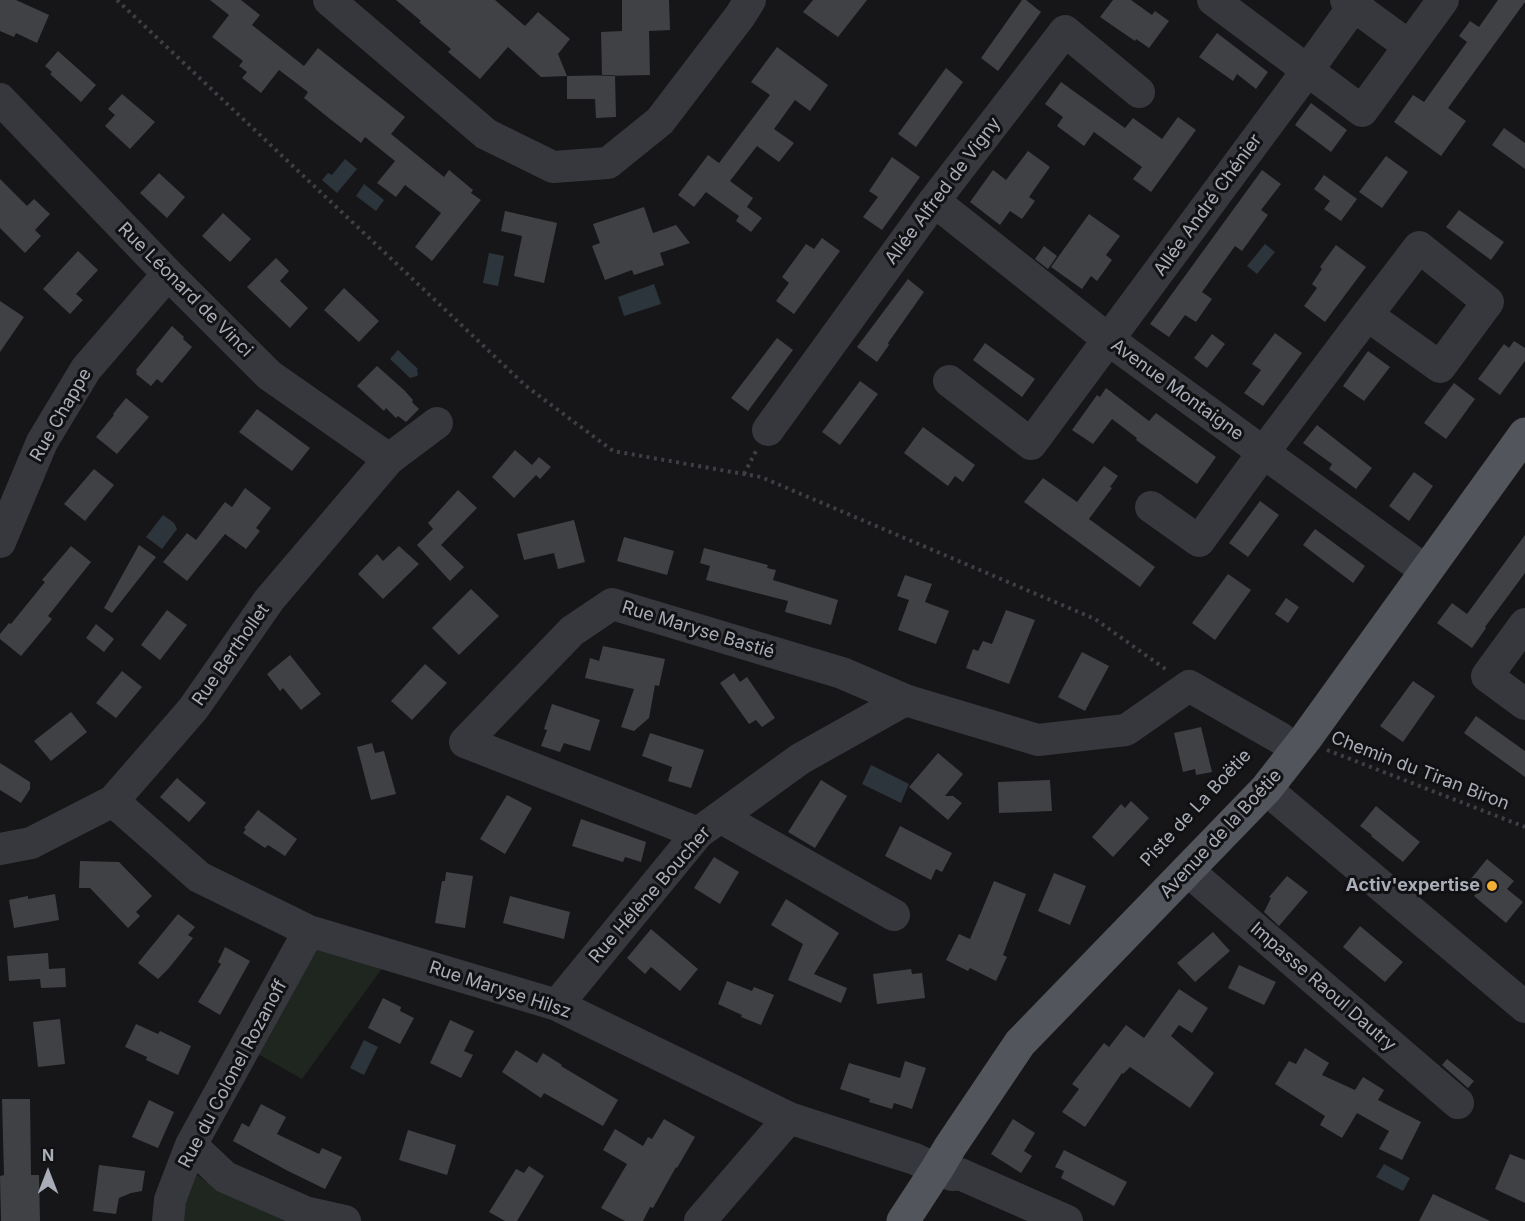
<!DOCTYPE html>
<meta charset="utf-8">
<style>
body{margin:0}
#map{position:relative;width:1525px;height:1221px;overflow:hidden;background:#161618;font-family:Inter,sans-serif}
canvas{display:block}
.north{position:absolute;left:18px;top:1143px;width:60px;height:60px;-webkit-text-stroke:4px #111113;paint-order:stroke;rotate:0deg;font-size:16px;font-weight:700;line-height:24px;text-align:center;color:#a8adb8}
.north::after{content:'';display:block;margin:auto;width:21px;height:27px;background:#a8adb8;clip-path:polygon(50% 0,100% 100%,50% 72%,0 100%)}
</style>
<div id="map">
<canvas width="1525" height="1221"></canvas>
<div class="north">N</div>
</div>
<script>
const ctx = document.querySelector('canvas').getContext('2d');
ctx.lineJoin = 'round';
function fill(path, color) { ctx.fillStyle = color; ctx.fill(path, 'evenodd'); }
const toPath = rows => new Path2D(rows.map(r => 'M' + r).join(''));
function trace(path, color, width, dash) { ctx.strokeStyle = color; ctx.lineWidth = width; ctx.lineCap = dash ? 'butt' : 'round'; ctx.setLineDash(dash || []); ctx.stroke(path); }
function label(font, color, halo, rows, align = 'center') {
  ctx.font = font + ' Inter,sans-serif'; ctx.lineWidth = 6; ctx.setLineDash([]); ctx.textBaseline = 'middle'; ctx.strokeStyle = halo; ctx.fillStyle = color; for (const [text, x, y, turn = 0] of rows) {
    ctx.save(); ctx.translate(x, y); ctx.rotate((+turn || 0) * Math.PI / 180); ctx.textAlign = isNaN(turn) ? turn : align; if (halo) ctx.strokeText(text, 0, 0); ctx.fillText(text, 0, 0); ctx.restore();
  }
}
const green = toPath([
 [314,945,383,967,302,1079,256,1053],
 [197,1175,218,1190,289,1221,179,1221]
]);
const water = toPath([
 [345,159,357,169,337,193,322,180,328,173,332,175],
 [364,184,384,200,376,211,356,196],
 [1265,244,1275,252,1257,274,1247,266],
 [489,253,504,256,498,286,483,283],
 [654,284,661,304,624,316,618,297],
 [398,350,418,369,417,370,418,374,417,376,410,378,390,359],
 [163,515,174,523,177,529,162,549,146,537],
 [871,765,909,784,901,803,862,784],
 [364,1040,378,1047,364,1075,350,1068],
 [1384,1164,1410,1178,1403,1191,1376,1177]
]);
const building = toPath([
 [0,0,16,0,49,15,37,43,16,33,14,37,0,31],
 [210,0,241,0,260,15,252,25,304,66,318,48,405,117,391,134,444,177,449,170,473,190,471,193,481,200,432,261,415,247,441,213,405,185,396,197,377,183,395,161,365,137,361,143,330,119,304,98,308,92,279,70,261,93,242,78,247,72,239,66,243,61,212,37,229,15],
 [396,0,495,0,525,26,538,12,570,39,558,54,567,76,541,77,508,47,480,79,448,52,451,49,419,22,421,21],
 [622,0,669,0,670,30,649,31,650,75,602,76,601,32,622,31],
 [813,0,867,0,838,37,803,12],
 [1022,0,1026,0,1041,12,998,71,981,58],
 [1113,0,1131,0,1152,15,1155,11,1169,21,1149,48,1136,39,1135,41,1100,17],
 [1498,0,1525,0,1525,2,1448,108,1466,121,1441,156,1394,122,1413,95,1424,102,1467,42,1459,36,1470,21,1479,27],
 [1217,33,1268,72,1256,89,1237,74,1233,81,1199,57],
 [777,47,828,85,810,111,795,100,774,129,794,143,779,162,757,146,730,181,753,198,747,207,762,218,751,232,736,221,739,216,706,192,694,207,678,195,708,155,719,163,770,95,751,82],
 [58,51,96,85,81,102,50,74,52,72,45,66],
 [946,68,963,82,916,147,898,134],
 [615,75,616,117,596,118,595,99,567,99,567,76],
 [1061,82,1125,128,1133,118,1162,139,1178,117,1196,130,1151,192,1133,179,1142,167,1094,132,1084,146,1057,126,1063,117,1045,104],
 [122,94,155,122,130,149,105,126,115,115,108,109],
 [1311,103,1347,130,1331,152,1295,125],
 [1504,128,1525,143,1525,169,1492,145],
 [1028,151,1050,167,1029,197,1035,201,1022,219,1010,211,1000,225,970,202,993,170,1006,180],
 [1386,156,1408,172,1382,208,1359,192],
 [892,157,920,177,882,230,863,217,878,197,869,191],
 [1262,170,1281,184,1261,210,1268,215,1242,251,1235,246,1202,292,1212,299,1196,322,1185,315,1169,337,1150,324],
 [159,173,185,197,167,218,140,193],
 [1324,175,1357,199,1341,221,1324,209,1330,201,1314,189],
 [0,179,27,206,34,199,50,214,35,230,41,236,25,253,0,228],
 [644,207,653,233,676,225,690,243,660,253,664,265,634,275,632,270,605,280,592,246,600,243,593,224],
 [1459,210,1504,242,1491,260,1446,227],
 [505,211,557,223,544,283,514,276,522,236,501,231],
 [223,213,251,239,230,262,202,236],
 [1089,214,1120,236,1106,255,1112,260,1097,281,1091,276,1082,289,1051,267],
 [822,238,840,251,794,314,776,301,789,283,782,277,806,244,814,249],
 [1336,245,1366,267,1325,322,1304,306,1317,288,1312,284,1322,269,1320,267],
 [1044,246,1057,256,1048,269,1035,259],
 [78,251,98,270,76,294,83,300,70,314,43,289],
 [276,258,289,271,280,281,308,308,290,328,247,287],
 [908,279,924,292,888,343,889,345,877,362,857,347],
 [344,288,379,321,359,342,324,310],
 [0,301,24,317,0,352],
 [172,326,184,337,183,339,192,347,162,383,157,379,151,386,136,374,137,372,136,370],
 [1275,333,1302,353,1263,406,1244,393,1261,370,1252,364],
 [1212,334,1225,344,1207,368,1194,358],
 [777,338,793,350,748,411,731,398],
 [1514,341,1525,348,1525,361,1500,395,1478,379,1504,344,1509,348],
 [985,343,1035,379,1022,397,973,360],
 [1368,351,1390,367,1364,401,1343,386],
 [377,366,404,390,413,400,412,402,419,409,406,422,398,416,396,418,386,408,384,411,357,386],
 [860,381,878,394,840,445,822,432],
 [1454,383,1475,399,1446,439,1424,423],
 [1106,388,1149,421,1156,413,1216,457,1197,484,1136,440,1137,438,1112,419,1093,444,1072,430,1097,395,1100,397],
 [126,398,149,417,117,454,96,437,114,415,113,414],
 [257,409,310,448,292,471,239,432],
 [1317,425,1372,468,1356,489,1329,469,1332,464,1303,443],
 [923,427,975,465,963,482,955,476,948,486,904,453],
 [515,450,532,465,539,457,551,467,540,479,536,475,514,498,492,477],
 [1104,466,1118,476,1110,487,1112,488,1089,519,1155,567,1140,587,1024,502,1043,478,1077,502],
 [94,469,114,485,85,521,64,504],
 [1414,472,1433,486,1409,521,1389,506],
 [245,488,271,508,256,528,260,531,246,549,225,534,187,581,163,562,187,533,196,540,225,502,232,507],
 [458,490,477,508,441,545,464,567,450,581,417,545,433,529,428,523],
 [1260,501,1279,515,1248,557,1229,543],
 [574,520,585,562,558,569,554,553,524,560,517,534],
 [1315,529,1365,566,1353,583,1303,545],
 [1525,535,1525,573,1485,627,1486,628,1472,648,1437,623,1452,603,1467,614],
 [624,537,674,551,667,575,617,561],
 [139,545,156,557,112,613,104,608],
 [71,546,91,562,48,616,52,619,21,656,0,639,0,634,9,623,11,624,45,582,42,580],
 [399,546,419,564,383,599,358,574,377,554,383,561],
 [704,548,768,565,767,568,776,570,773,580,838,600,831,625,785,612,788,601,706,580,710,566,700,563],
 [1228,574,1251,590,1215,640,1192,623],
 [905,575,932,584,925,602,949,611,936,644,898,630,909,600,897,596],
 [471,589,499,616,459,655,432,628],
 [1286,598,1299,607,1288,623,1275,614],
 [167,610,187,625,160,660,141,645],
 [1006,610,1035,620,1009,684,966,668,973,649,978,651,983,641,992,644],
 [96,624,114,639,104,652,86,638],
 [603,646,665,659,659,686,655,685,649,718,634,731,621,727,634,689,585,678,590,658,599,661],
 [1082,652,1109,666,1085,711,1058,697],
 [290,655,321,694,301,710,283,688,280,691,267,674],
 [425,664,447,683,412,720,391,701],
 [122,671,142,687,116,718,96,703],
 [734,673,740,682,747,677,775,718,762,727,756,720,749,724,720,683],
 [1413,681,1435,696,1403,742,1380,726],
 [552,704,600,720,590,751,564,743,560,752,541,746,547,730,544,729],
 [71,712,87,732,51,761,34,741],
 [1476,716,1525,751,1525,777,1464,733],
 [1201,727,1212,772,1196,775,1195,769,1183,772,1174,733],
 [650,733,704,750,691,788,668,781,672,767,642,756],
 [372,743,375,753,384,751,396,794,371,800,357,747],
 [938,753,963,774,945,796,953,796,962,803,948,820,909,787],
 [0,763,30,782,30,789,21,803,0,790],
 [177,778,206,803,189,822,160,797],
 [821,780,847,796,815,848,788,832],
 [1050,780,1052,811,999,813,998,782],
 [507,795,532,808,505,854,480,839],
 [1131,801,1149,818,1113,857,1092,837,1121,804,1125,808],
 [1376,806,1420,842,1403,862,1371,836,1372,835,1360,826],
 [258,810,297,839,285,856,268,845,265,848,243,833,246,829,244,828],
 [581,819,646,842,641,862,625,857,623,862,572,846],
 [900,826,952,853,942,872,936,869,931,880,885,856],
 [714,857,739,872,720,904,694,888],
 [1487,859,1514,881,1507,889,1523,902,1506,923,1474,896,1480,889,1470,880],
 [80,861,119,862,152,896,136,912,140,916,128,928,90,888,79,888],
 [446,872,473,876,465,928,435,923,442,881,445,881],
 [1054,873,1086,886,1070,925,1038,911],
 [1287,876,1308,892,1279,926,1264,912,1271,898,1269,897],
 [994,881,1026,894,1003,955,1007,957,996,981,970,968,968,971,946,960,959,934,970,939],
 [55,894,59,920,14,928,9,900,28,896,28,899],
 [510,896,570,912,564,939,503,923],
 [786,899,839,933,814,974,847,988,841,1003,788,980,803,944,771,925],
 [178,914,195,927,188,935,193,938,169,968,158,979,138,963],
 [1360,926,1403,962,1385,982,1343,947],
 [651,929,698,969,680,991,651,967,645,974,627,958],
 [1213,932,1230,951,1195,982,1177,963],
 [225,947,250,961,220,1015,198,1002,221,964,218,962],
 [48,953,49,969,65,968,66,987,41,988,40,979,9,981,7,956],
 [1239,965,1276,982,1264,1005,1228,988],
 [911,969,912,974,922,973,925,998,877,1004,873,974],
 [727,981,752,991,754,987,774,995,761,1025,741,1017,742,1015,718,1004],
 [1179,989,1208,1008,1192,1033,1179,1025,1171,1036,1214,1073,1190,1108,1130,1067,1123,1074,1122,1073,1085,1127,1062,1112,1079,1089,1072,1084,1104,1043,1109,1047,1126,1025,1144,1038],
 [383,998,401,1007,400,1011,414,1018,400,1044,368,1028],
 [60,1019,65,1064,38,1067,33,1022],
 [450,1020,474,1031,464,1051,473,1055,461,1078,430,1063],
 [136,1024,158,1034,160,1031,191,1046,178,1075,146,1060,147,1057,125,1047],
 [1305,1048,1329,1063,1322,1075,1355,1090,1363,1077,1384,1090,1378,1100,1421,1122,1402,1160,1379,1149,1389,1131,1357,1113,1342,1138,1320,1125,1325,1116,1275,1084,1289,1061,1296,1064],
 [516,1050,537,1063,543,1053,562,1065,561,1066,618,1100,603,1126,544,1093,541,1098,502,1072],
 [1447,1059,1474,1081,1468,1088,1442,1065],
 [905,1061,926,1068,912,1109,894,1103,892,1109,869,1102,870,1099,840,1089,849,1063,900,1078],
 [2,1099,30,1099,31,1175,39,1175,40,1221,1,1221,0,1176,4,1175],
 [149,1100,174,1112,158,1148,132,1137],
 [261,1104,286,1117,277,1134,319,1154,322,1148,342,1157,325,1189,288,1171,233,1141,242,1123,249,1127],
 [664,1119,695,1137,677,1168,676,1167,653,1208,650,1207,643,1221,625,1221,601,1208,627,1164,603,1150,615,1129,643,1146,648,1137,652,1139],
 [1013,1119,1035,1133,1024,1151,1032,1156,1021,1173,991,1154],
 [408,1130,456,1145,447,1175,399,1160],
 [1064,1150,1127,1182,1114,1206,1061,1178,1064,1171,1055,1167],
 [1510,1154,1525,1160,1525,1203,1495,1189],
 [99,1165,145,1171,142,1191,131,1193,119,1198,116,1214,93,1211],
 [529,1166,544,1176,517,1221,505,1221,489,1212,516,1169,524,1173],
 [1433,1194,1490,1221,1419,1221]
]);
const path = toPath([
 [117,0,526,386,613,451,761,477,1095,619,1168,671],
 [744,474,756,451],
 [1327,750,1525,827]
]);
const minor = toPath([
 [329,0,486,134,553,167,608,163,660,121,740,16,750,0],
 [1213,0,1362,111,1443,0],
 [1346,0,1409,46],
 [0,99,168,274,269,375,389,459],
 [934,201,1109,340,1426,571],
 [949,381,1031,444,1307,71,1358,0],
 [768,430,934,201,1065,31,1139,92],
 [1151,507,1199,541,1263,453,1367,315,1419,247,1488,302,1440,367,1367,315],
 [0,542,42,442,86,369,168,274],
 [1525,624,1487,676,1525,704],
 [1266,789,1525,1007],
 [113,801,199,877,309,931,557,1005,789,1118,915,1159,921,1162,952,1175,960,1174,1067,1221],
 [720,817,894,915],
 [698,833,465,742,572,631,612,604,842,673,905,700],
 [0,849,31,843,113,801,193,709,269,600,389,459,437,423],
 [1187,870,1458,1103],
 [557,1005,698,833,800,759,905,700,1038,740,1126,730,1189,686,1280,738,1297,750],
 [191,1145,225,1177,305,1212,345,1221],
 [168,1221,170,1200,191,1145,309,931],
 [700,1221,789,1118]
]);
const major = toPath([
 [903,1221,937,1169,950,1147,1020,1043,1266,789,1306,738,1525,434]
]);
const markers = [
 [1492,886,6,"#f2b134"]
];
const streetNames = [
 ["Allée Alfred de Vigny",943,191,-53],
 ["Allée André Chénier",1208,205,-54],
 ["Rue Léonard de Vinci",185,290,45],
 ["Avenue Montaigne",1177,390,36],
 ["Rue Chappe",61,415,-60],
 ["Rue Maryse Bastié",698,630,17],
 ["Rue Berthollet",231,655,-55],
 ["Chemin du Tiran Biron",1420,771,21],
 ["Piste de La Boëtie",1196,808,-47],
 ["Avenue de la Boétie",1221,834,-47],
 ["Rue Hélène Boucher",650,895,-49],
 ["Impasse Raoul Dautry",1323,987,41],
 ["Rue Maryse Hilsz",500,990,18],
 ["Rue du Colonel Rozanoff",233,1074,-62]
];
const poiNames = [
 ["Activ'expertise",1480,886]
];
fill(green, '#1e261f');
fill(water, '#2c353c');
fill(building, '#404145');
trace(path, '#3d3f44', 4, [3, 4.5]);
trace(minor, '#37383d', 32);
trace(major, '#53555c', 33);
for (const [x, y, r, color] of markers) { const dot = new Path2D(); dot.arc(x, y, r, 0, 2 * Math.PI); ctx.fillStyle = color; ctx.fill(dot); trace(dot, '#111113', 2); }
label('18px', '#a8adb8', '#111113', streetNames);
label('bold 18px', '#a8adb8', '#111113', poiNames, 'right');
</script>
